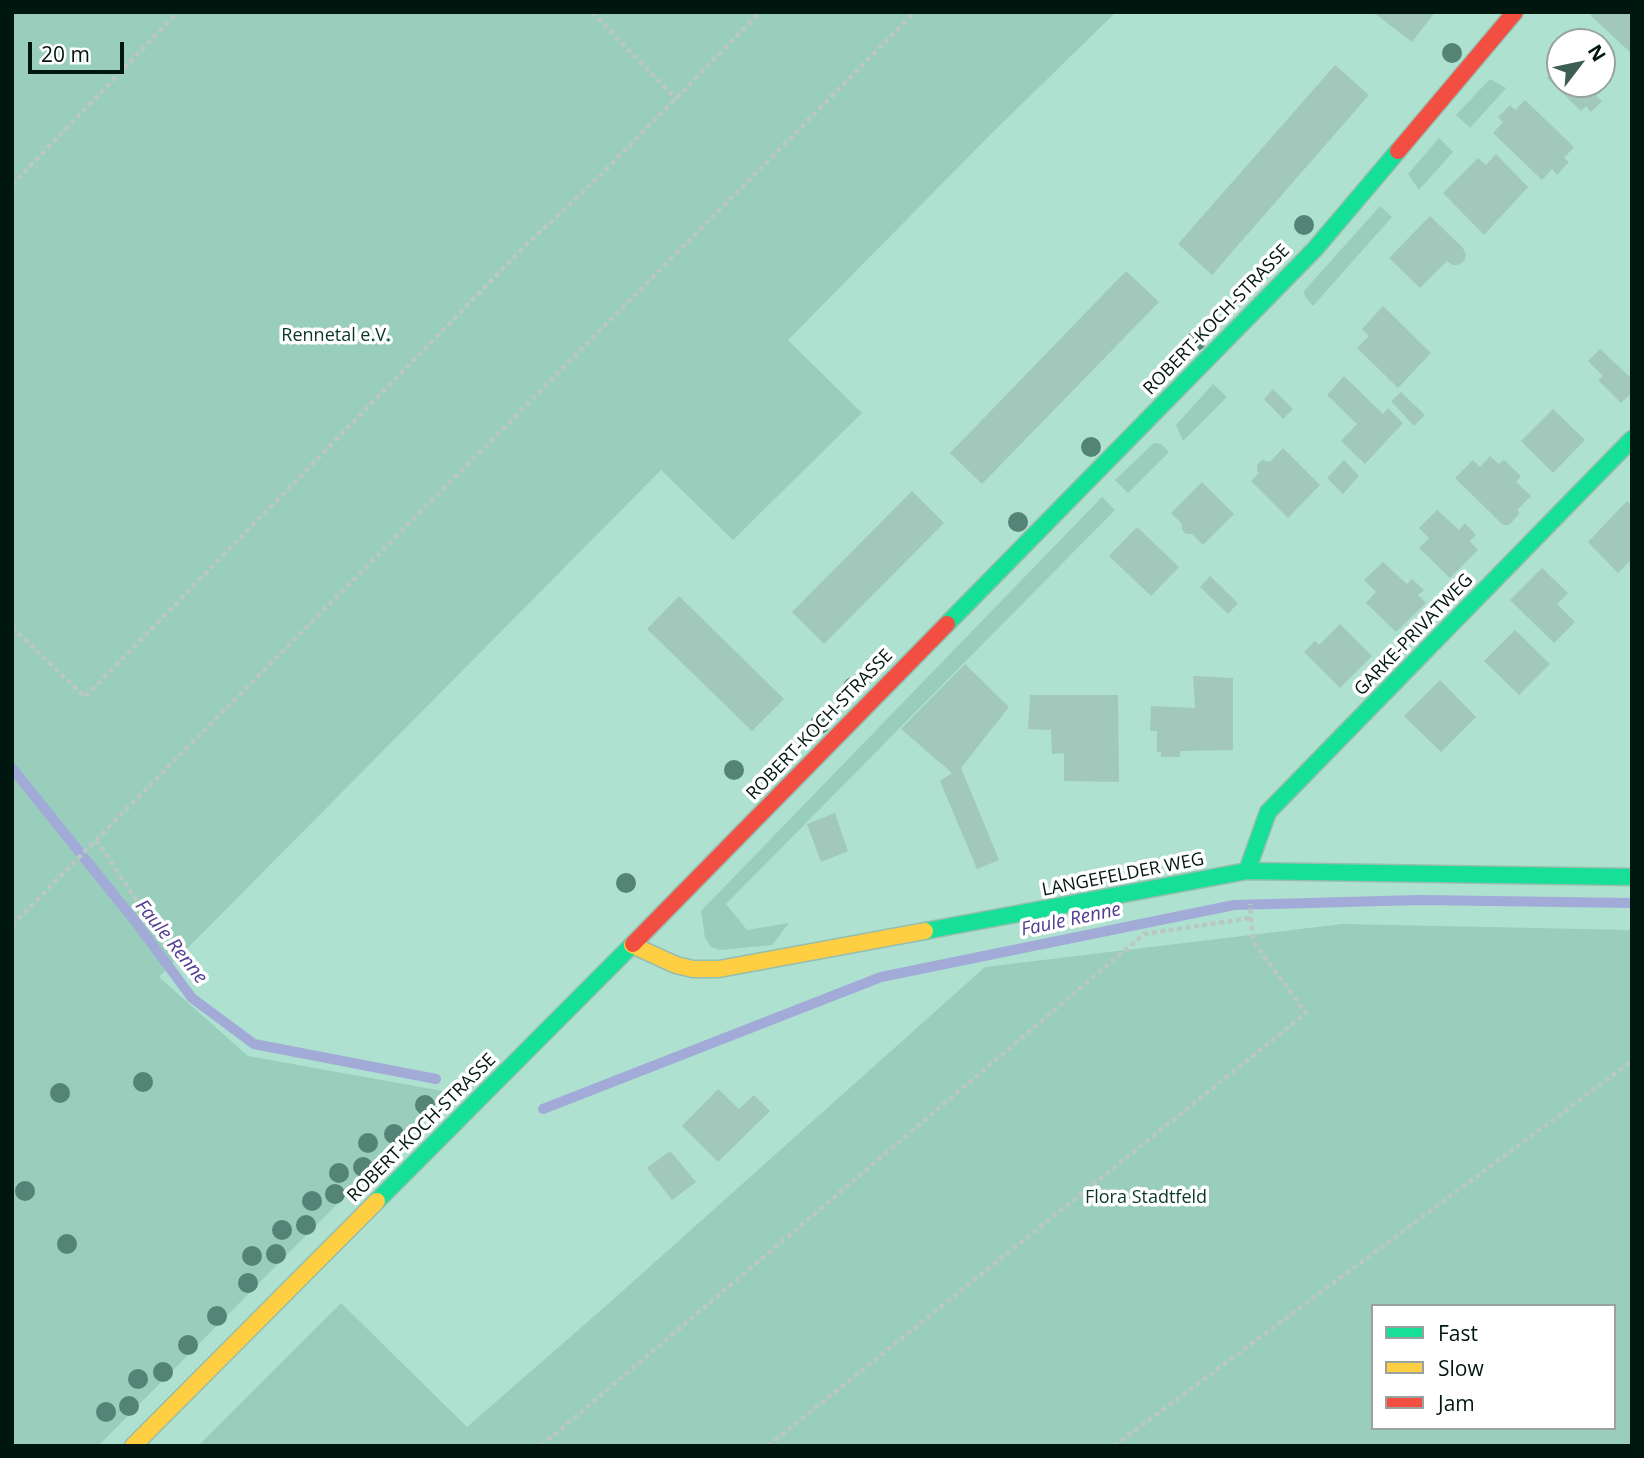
<!DOCTYPE html>
<style>
body{margin:0}
#map{position:relative;width:1644px;height:1458px;overflow:hidden;background:#afe1d0;font-family:"Open Sans",sans-serif}
canvas{display:block}
.frame{position:absolute;inset:0;border:14px solid #00170f;pointer-events:none}
.legend{position:absolute;left:1371px;top:1304px;width:245px;height:126px;box-sizing:border-box;background:#fff;border:2px solid #99a29f;margin:0;padding:9px 12px;list-style:none;font-size:21px;color:#00170f}
.legend li{display:flex;align-items:center;gap:14px;height:35px}
.legend b{width:35px;border:2px solid #99a29f}
.north{position:absolute;left:1546px;top:28px;width:70px;height:70px;box-sizing:border-box;background:#fff;border:2px solid #99a29f;border-radius:50%;rotate:58deg;font-size:19px;font-weight:700;line-height:28px;text-align:center;color:#00170f}
.north::after{content:'';display:block;margin:auto;width:24px;height:32px;background:#3d5e53;clip-path:polygon(50% 0,100% 100%,50% 72%,0 100%)}
.scale{position:absolute;left:28px;top:42px;width:96px;height:32px;box-sizing:border-box;border:4px solid #00170f;border-top:0;padding-left:9px;font-size:21px;line-height:24px;white-space:nowrap;color:#00170f;-webkit-text-stroke:5px #fff;paint-order:stroke}
</style>
<div id="map">
<canvas width="1644" height="1458"></canvas>
<div class="frame"></div>
<ul class="legend">
<li><b style="height:9px;background:#16e098"></b>Fast</li>
<li><b style="height:9px;background:#ffcf43"></b>Slow</li>
<li><b style="height:9px;background:#f24e42"></b>Jam</li>
</ul>
<div class="north">N</div>
<div class="scale">20 m</div>
</div>
<script>
const ctx = document.querySelector('canvas').getContext('2d');
ctx.lineJoin = 'round';
function fill(path, color) { ctx.fillStyle = color; ctx.fill(path, 'evenodd'); }
const toPath = rows => new Path2D(rows.map(r => 'M' + r).join(''));
function trace(path, color, width, dash) { ctx.strokeStyle = color; ctx.lineWidth = width; ctx.lineCap = dash ? 'butt' : 'round'; ctx.setLineDash(dash || []); ctx.stroke(path); }
function label(font, color, halo, rows, align = 'center') {
  ctx.font = font + ' "Open Sans",sans-serif'; ctx.lineWidth = 7; ctx.setLineDash([]); ctx.textBaseline = 'middle'; ctx.strokeStyle = halo; ctx.fillStyle = color; for (const [text, x, y, turn = 0] of rows) {
    ctx.save(); ctx.translate(x, y); ctx.rotate((+turn || 0) * Math.PI / 180); ctx.textAlign = isNaN(turn) ? turn : align; if (halo) ctx.strokeText(text, 0, 0); ctx.fillText(text, 0, 0); ctx.restore();
  }
}
const green = toPath([
 [12,12,1116,12,991,134,788,340,862,413,733,540,661,470,159,977,248,1056,448,1092,98,1446,12,1446],
 [1490,79,1506,88,1470,128,1456,115],
 [1439,138,1453,152,1419,190,1408,174],
 [1380,206,1392,217,1313,306,1305,297,1304,291],
 [1213,384,1227,397,1183,441,1176,425],
 [1154,443,1161,444,1169,452,1128,493,1115,480],
 [1102,497,1115,510,726,904,747,930,789,923,772,945,720,950,711,947,705,938,701,911],
 [1342,924,1632,930,1632,1446,198,1446,341,1303,467,1427,608,1304,985,967],
 [1373,1306,1614,1306,1614,1428,1373,1428]
]);
const stream = toPath([
 [12,768,135,921,192,998,254,1044,436,1079],
 [543,1109,881,977,1234,905,1420,900,1632,903]
]);
const building = toPath([
 [1373,12,1435,12,1412,42],
 [1591,12,1632,12,1632,54,1591,16],
 [1560,64,1560,84,1602,84,1602,72,1611,81,1596,96,1602,101,1591,112,1586,106,1581,111,1547,78],
 [1335,65,1369,95,1212,275,1178,244],
 [1525,100,1574,147,1564,158,1569,162,1557,175,1552,169,1542,180,1493,133,1503,122,1498,117,1510,105,1515,110],
 [1496,154,1528,187,1484,235,1443,193,1478,158,1486,165],
 [1430,216,1463,248,1466,255,1464,261,1458,265,1452,265,1447,261,1420,288,1389,258],
 [1126,271,1159,302,982,484,950,453],
 [1383,306,1431,353,1398,388,1357,348,1369,336,1362,329],
 [1600,349,1632,379,1632,392,1621,403,1598,380,1603,376,1588,361],
 [1344,376,1383,414,1388,408,1403,423,1365,464,1341,441,1357,424,1327,395],
 [1273,389,1293,409,1283,419,1264,399],
 [1401,392,1425,415,1414,426,1391,401],
 [1553,409,1585,440,1553,473,1521,441],
 [1283,448,1320,485,1288,518,1251,481,1259,473,1257,471,1257,465,1262,460,1270,462],
 [1490,456,1499,464,1504,460,1521,476,1516,482,1531,496,1518,509,1519,514,1509,525,1503,525,1455,478,1473,460,1480,467],
 [1344,460,1359,476,1343,494,1327,478],
 [1202,482,1234,514,1203,545,1192,534,1186,534,1182,530,1182,524,1171,513],
 [912,491,944,523,824,644,792,612],
 [1627,501,1632,506,1632,559,1618,573,1588,542],
 [1437,510,1459,530,1465,523,1476,535,1470,541,1478,550,1450,578,1419,548,1429,538,1419,528],
 [1137,527,1179,567,1151,596,1109,556],
 [1383,562,1407,584,1412,579,1424,590,1418,595,1426,603,1396,632,1366,603,1376,592,1364,580],
 [1542,568,1568,593,1557,604,1575,622,1554,643,1510,600],
 [1210,576,1238,603,1228,614,1200,587],
 [679,596,784,699,752,731,647,629],
 [1340,624,1372,656,1340,688,1304,652,1315,641,1319,645],
 [1515,630,1550,664,1519,695,1484,661],
 [965,664,1009,707,961,768,999,860,977,869,940,781,952,773,901,729],
 [1193,676,1233,678,1233,750,1180,751,1180,757,1161,757,1161,752,1157,752,1157,731,1150,731,1151,706,1195,708],
 [1440,680,1476,717,1441,752,1404,716],
 [1030,695,1118,695,1119,782,1064,781,1064,753,1052,754,1051,730,1028,729],
 [835,813,848,851,821,862,807,824],
 [718,1089,739,1109,754,1095,770,1111,718,1162,682,1126],
 [670,1151,696,1182,672,1200,647,1168]
]);
const path = toPath([
 [592,12,676,99],
 [12,185,178,12],
 [12,627,85,697,524,247,603,173,760,12],
 [96,840,175,957,199,973],
 [12,925,915,12],
 [541,1446,1144,934,1251,918],
 [768,1446,1306,1013,1253,941,1250,904],
 [1114,1446,1632,1061]
]);
const fast = toPath([
 [947,624,1315,249,1398,151],
 [1247,871,1268,812,1632,439],
 [925,931,1247,871,1632,877],
 [377,1201,633,944]
]);
const slow = toPath([
 [632,945,676,965,693,969,719,969,925,931],
 [133,1446,377,1201]
]);
const jam = toPath([
 [1398,151,1515,12],
 [633,944,947,624]
]);
const trees = [
 [1452,53],
 [1304,225],
 [1196,341],
 [1091,447],
 [1018,522],
 [853,687],
 [820,724],
 [734,770],
 [626,883],
 [143,1082],
 [60,1093],
 [425,1105],
 [394,1134],
 [368,1143],
 [363,1167],
 [339,1173],
 [25,1191],
 [335,1194],
 [312,1201],
 [306,1225],
 [282,1230],
 [67,1244],
 [276,1254],
 [252,1256],
 [248,1283],
 [217,1316],
 [188,1345],
 [163,1372],
 [138,1379],
 [129,1406],
 [106,1412]
];
const streetNames = [
 ["ROBERT-KOCH-STRASSE",1217,320,-46],
 ["GARKE-PRIVATWEG",1414,635,-46],
 ["ROBERT-KOCH-STRASSE",820,725,-46],
 ["LANGEFELDER WEG",1123,875,-11],
 ["ROBERT-KOCH-STRASSE",422,1128,-45]
];
const parkNames = [
 ["Rennetal e.V.",336,336],
 ["Flora Stadtfeld",1146,1198]
];
const waterNames = [
 ["Faule Renne",1071,920,-12],
 ["Faule Renne",171,942,51]
];
fill(green, '#98cebb');
trace(stream, '#a2aad8', 10);
fill(building, '#a1c8ba');
trace(fast, '#95bdb0', 19);
trace(slow, '#95bdb0', 19);
trace(jam, '#95bdb0', 19);
trace(path, '#bac8c3', 4.5, [5, 3.5]);
trace(fast, '#16e098', 16);
trace(slow, '#ffcf43', 16);
trace(jam, '#f24e42', 16);
ctx.fillStyle = '#538475';
for (const [x, y] of trees) { ctx.beginPath(); ctx.arc(x, y, 10, 0, 2 * Math.PI); ctx.fill(); }
label('18px', '#00170f', '#fff', streetNames);
label('18px', '#08372a', '#fff', parkNames);
label('italic 19px', '#503c92', '#fff', waterNames);
</script>
